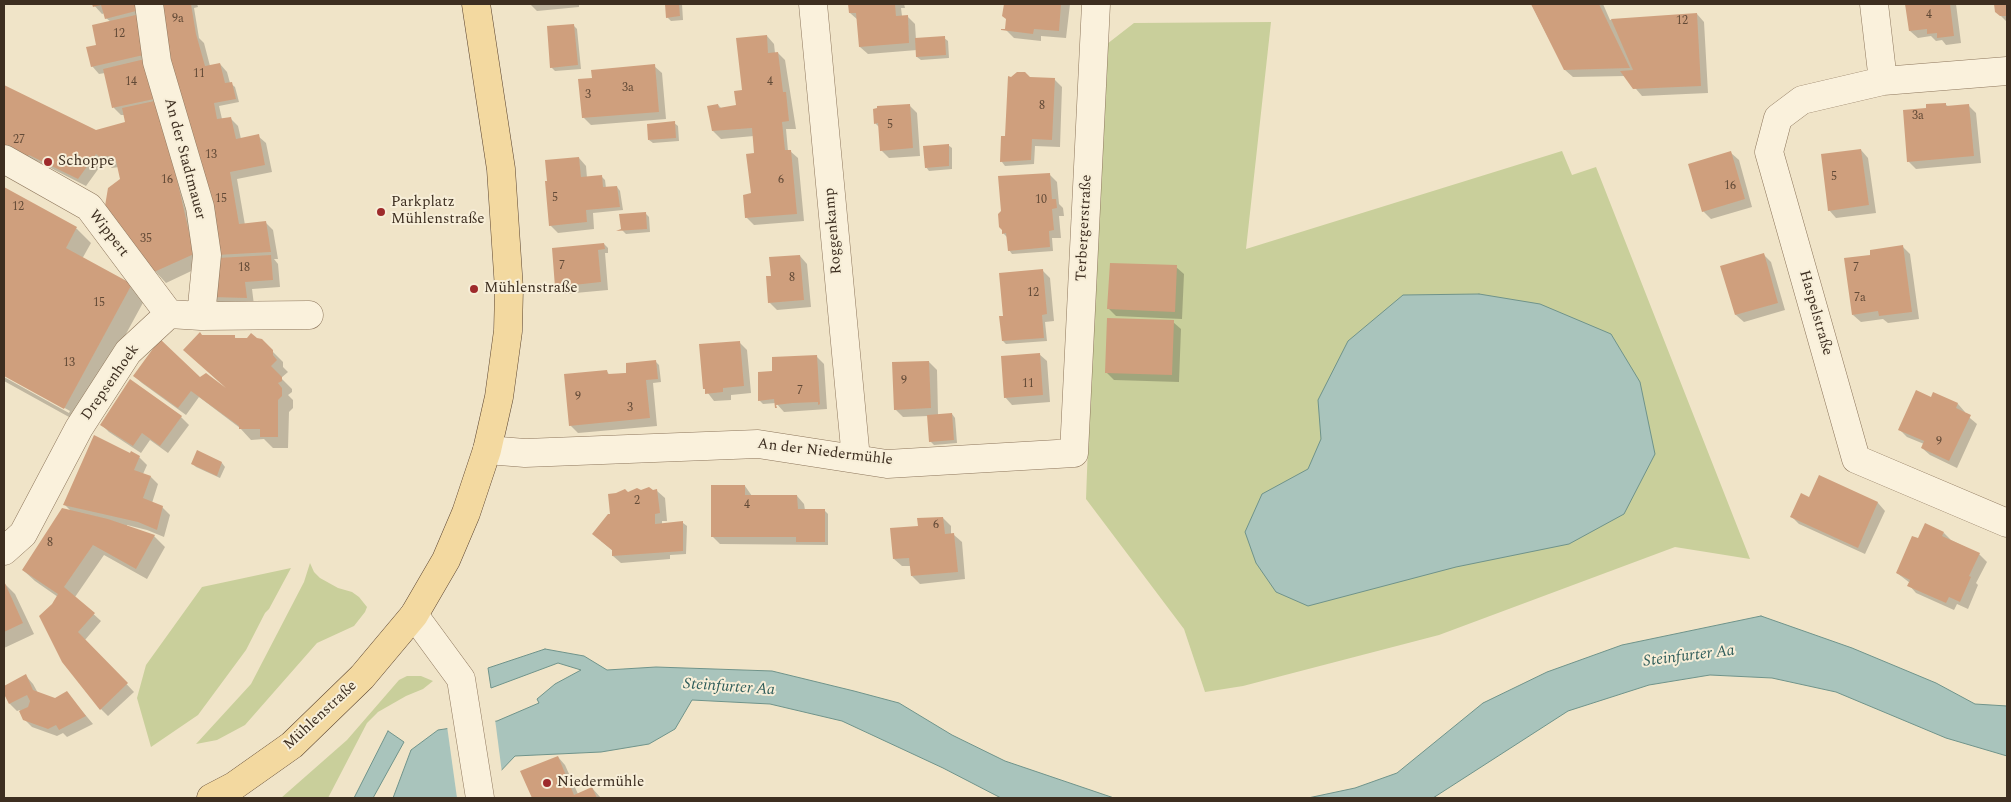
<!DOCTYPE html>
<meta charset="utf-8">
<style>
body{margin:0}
#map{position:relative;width:2011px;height:802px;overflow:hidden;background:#f0e4c8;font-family:Spectral,serif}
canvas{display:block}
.frame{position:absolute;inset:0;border:5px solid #3d2e20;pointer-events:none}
</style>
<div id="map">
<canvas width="2011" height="802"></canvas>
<div class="frame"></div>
</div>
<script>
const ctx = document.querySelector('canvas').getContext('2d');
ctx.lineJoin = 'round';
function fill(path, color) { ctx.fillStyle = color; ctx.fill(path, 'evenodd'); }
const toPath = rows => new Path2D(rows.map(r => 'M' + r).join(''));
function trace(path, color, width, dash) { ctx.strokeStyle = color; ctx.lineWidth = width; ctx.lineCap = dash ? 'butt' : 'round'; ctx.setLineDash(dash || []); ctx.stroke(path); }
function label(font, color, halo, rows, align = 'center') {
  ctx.font = font + ' Spectral,serif'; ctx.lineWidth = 4; ctx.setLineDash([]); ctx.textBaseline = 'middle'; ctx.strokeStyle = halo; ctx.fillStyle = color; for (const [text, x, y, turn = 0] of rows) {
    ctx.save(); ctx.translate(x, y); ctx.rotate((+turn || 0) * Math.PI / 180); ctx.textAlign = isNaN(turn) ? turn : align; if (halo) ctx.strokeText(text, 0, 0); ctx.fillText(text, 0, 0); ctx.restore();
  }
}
const green = toPath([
 [1271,22,1246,249,1562,151,1572,175,1596,167,1750,559,1675,547,1439,635,1243,686,1205,692,1184,629,1086,499,1097,203,1107,44,1134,23],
 [310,563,314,572,320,578,338,588,352,592,359,597,367,607,365,612,354,626,317,643,245,725,217,740,196,744,251,684,304,582],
 [291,568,269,609,265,613,246,650,198,715,151,747,137,698,146,665,202,587],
 [407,676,421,676,433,681,423,689,406,696,378,712,367,723,328,798,281,798,347,740,399,680]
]);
const water = toPath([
 [1479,294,1540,304,1611,334,1640,382,1655,454,1624,514,1569,544,1456,567,1308,606,1276,592,1256,563,1245,532,1262,494,1308,469,1321,439,1318,400,1348,341,1403,295,1479,294],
 [1761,616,1852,648,1936,683,1975,704,2007,706,2007,756,1946,738,1836,692,1772,678,1710,675,1649,685,1568,711,1433,798,1308,798,1355,788,1397,773,1483,703,1547,672,1622,645,1761,616],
 [545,649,584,656,607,670,656,667,772,671,854,691,899,703,952,735,1005,761,1114,798,1001,798,943,768,842,721,770,704,692,700,675,729,649,744,601,752,515,756,475,798,393,798,411,750,438,730,497,721,539,703,537,699,555,684,581,670,558,663,491,688,488,668,545,649],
 [388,731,404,742,373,798,354,798,388,731]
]);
const pier = toPath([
 [495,719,502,773,482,794,474,798,457,798,447,726]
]);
const shadow = toPath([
 [93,4,145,4,204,265,166,283,155,271,122,180,119,167,112,168,104,161,86,186,37,161,35,164,4,147,4,86,95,131,127,123,125,115,121,115,114,108,105,73,99,74,92,66,97,46,111,22,106,18,105,13,102,14],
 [161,4,197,4,198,7,194,8,199,38,204,43,210,66,220,64,227,72,230,83,235,87,239,102,219,106,222,119,230,118,238,126,241,139,258,136,266,143,272,172,237,179,245,225,265,222,273,230,278,259,274,259,278,264,280,287,252,289,254,305,220,304,213,297,222,259,218,255],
 [530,4,579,4,579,7,537,11],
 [666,4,682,4,683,20,671,21,667,17],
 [850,4,904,4,905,8,901,8,902,16,907,16,915,24,916,40,944,38,948,41,949,58,921,60,917,57,917,50,868,54,860,47,858,20,850,13],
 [1007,4,1070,4,1066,38,1041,36,1041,41,1014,38,1006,30,1007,19,1005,5],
 [1531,4,1603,4,1610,20,1697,14,1704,22,1708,93,1642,96,1625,76,1573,77,1565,70],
 [1906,4,1956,4,1961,43,1946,45,1942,40,1936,41,1931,36,1918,38,1910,31],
 [1995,4,2007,4,2007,22,1996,11],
 [573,25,577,29,581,69,555,71,551,67],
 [767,36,774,44,775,53,778,53,785,60,796,129,786,129,788,151,790,151,798,158,804,221,754,225,746,217,752,194,756,154,754,136,721,139,713,131,718,105,722,109,738,106],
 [654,66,662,73,666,119,591,125,583,117],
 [1030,78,1055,80,1062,87,1060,147,1035,146,1034,164,1005,166,1002,162,1003,137,1007,138],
 [1945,104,1949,107,1969,106,1976,113,1981,163,1916,169,1908,161,1928,109],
 [909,105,917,113,920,156,889,158,881,150,879,127,875,123],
 [674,123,678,126,679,141,653,143,649,140],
 [948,145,952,148,952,169,929,171,926,167],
 [1861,150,1868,158,1876,213,1836,218,1829,210],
 [1731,153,1739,160,1752,207,1711,219,1703,211],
 [579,158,586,166,587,178,602,177,605,180,606,188,617,187,620,191,623,210,593,213,594,229,558,233,550,225],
 [1049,174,1057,182,1059,204,1063,208,1064,216,1059,216,1061,238,1052,238,1053,251,1012,254,1009,250,1008,238,1003,233,1003,229],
 [4,189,77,229,91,243,82,259,131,285,145,299,78,422,4,381,4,377,69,413,70,411,4,374],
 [645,213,649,217,650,232,626,234,622,230],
 [604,244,608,248,608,253,605,253,608,290,564,294,557,286],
 [1903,247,1910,254,1919,319,1888,323,1883,319,1861,322,1853,315,1872,256],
 [1764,255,1771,262,1785,310,1744,322,1736,315,1722,266],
 [800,256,807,264,811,307,777,310,769,302,772,277],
 [1176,267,1184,274,1182,319,1116,316,1108,308],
 [1043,271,1050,278,1054,321,1045,322,1047,341,1006,344,1003,341,1004,317],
 [1173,322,1181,329,1179,382,1114,380,1106,372],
 [202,336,234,337,237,339,261,340,283,362,283,367,288,372,281,378,292,389,292,392,288,395,293,400,293,408,289,412,288,448,273,448,264,439,251,440,240,428,199,397,186,415,142,383,134,376,200,379,226,390,227,388],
 [739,342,747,350,751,393,731,395,731,400,714,401,704,388],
 [1039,354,1047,361,1050,402,1012,405,1005,397],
 [816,356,824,364,827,409,784,412,776,403,763,404,759,400,772,372],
 [656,362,659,365,661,382,653,383,657,426,578,433,570,425,607,372,610,375,627,373],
 [929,362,937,370,938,415,952,414,955,418,957,443,934,445,930,441,928,416,903,417,895,409],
 [1931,398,1958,404,1965,412,1964,413,1977,424,1957,468,1930,455,1922,448,1924,444,1907,437,1900,430],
 [181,417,189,425,168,453,150,440,141,453,109,432,102,425],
 [198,452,222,463,225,467,220,478,196,467,193,464],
 [131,455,139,457,147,465,143,474,151,477,158,484,152,503,162,507,170,515,164,537,147,530,127,525,127,527,154,536,165,547,147,579,104,555,75,597,101,621,85,640,134,692,108,716,101,709,58,597,35,581,23,570,72,512,65,505],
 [1820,477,1878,503,1885,511,1865,554,1799,524,1792,517,1809,499],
 [745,486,752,496,797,496,804,504,805,510,824,510,828,514,828,545,720,544,712,536],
 [657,491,665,498,667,521,662,521,662,525,683,523,687,526,686,554,670,555,670,559,621,563,613,556,613,551,601,541,612,515,628,493],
 [943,518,951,526,951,535,954,535,962,542,965,579,920,584,912,576,911,566,902,566,894,559,919,528],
 [1944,533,1951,540,1979,554,1987,562,1976,583,1978,585,1968,609,1957,604,1954,610,1916,593,1909,585,1910,583,1897,573,1919,540],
 [4,583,15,594,34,634,4,648],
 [26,676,33,684,38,693,55,699,67,693,93,724,67,737,63,733,57,736,32,727,24,719,20,710,17,711,10,704,4,691,4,687],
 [558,757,565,765,578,794,592,788,601,798,533,798,522,771]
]);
const building = toPath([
 [92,4,139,4,140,10,105,19,101,5,93,7],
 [160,4,191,4,196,34,205,66,220,63,225,83,232,82,236,99,214,103,217,119,231,117,236,139,259,134,265,165,230,172,239,224,266,221,271,252,217,255,166,42],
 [665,4,679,4,680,16,666,18],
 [848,4,895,4,896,16,908,15,909,43,859,47,856,13,849,13],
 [1004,4,1061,4,1059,31,1034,29,1033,34,1001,30,1001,29,1005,29,1006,19,1002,16],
 [1531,4,1599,4,1630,68,1564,70],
 [1905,4,1950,4,1954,36,1937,38,1937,33,1927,34,1927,29,1909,31],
 [1994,4,2007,4,2007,16,2000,16,1995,12],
 [1697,13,1701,86,1633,89,1620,71,1633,70,1611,19],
 [140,14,148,54,91,67,86,47,96,45,92,25],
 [574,24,578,65,550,68,547,26],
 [767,35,768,53,778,52,783,92,786,92,789,121,782,122,785,150,791,150,797,214,745,218,743,195,751,193,746,154,754,153,752,128,712,131,707,106,718,104,719,108,736,105,734,91,742,90,736,38],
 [945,36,946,55,916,57,915,38],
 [149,58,159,98,112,108,103,69],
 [655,64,659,112,582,118,578,79,592,78,591,70],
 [1017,72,1025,72,1030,77,1055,78,1052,140,1032,139,1031,160,1000,162,1001,136,1005,136,1008,76,1011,77],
 [4,85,96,130,125,122,122,108,159,100,194,254,154,272,105,206,108,188,120,179,116,161,108,156,100,157,96,154,78,179,29,155,27,157,19,153,20,151,18,150,17,152,8,148,10,145,4,146],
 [1946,103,1946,106,1969,104,1974,156,1907,162,1903,110,1926,108,1926,104],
 [910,104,913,148,880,151,878,123,874,124,873,109,877,108,877,106],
 [675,121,676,138,648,140,647,124],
 [949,144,949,166,925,168,923,146],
 [1861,149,1869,205,1828,211,1821,154],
 [1731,151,1745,199,1702,212,1688,164],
 [579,157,581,177,602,175,603,187,617,186,620,207,586,210,587,222,549,226,545,181,547,181,545,160],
 [1050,173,1052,199,1056,199,1057,208,1052,209,1054,230,1049,231,1050,247,1008,251,1006,233,1002,234,1002,230,999,227,998,214,1001,211,998,176],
 [4,187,77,227,66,248,132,284,64,409,4,376],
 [646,212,647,229,616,231,621,229,619,214],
 [604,243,605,249,598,250,601,282,555,287,552,248],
 [1903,245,1912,312,1879,316,1878,311,1852,315,1844,258,1870,255,1870,250],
 [1764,253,1778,303,1735,315,1720,266],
 [271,255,273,280,245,282,247,298,211,297,217,258],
 [800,255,804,300,768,303,766,276,771,276,769,257],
 [1110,263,1177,265,1175,312,1107,309],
 [1043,269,1047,314,1042,315,1044,338,1002,341,999,316,1003,316,999,273],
 [1107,318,1174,320,1172,375,1105,373],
 [200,332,202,335,235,335,235,338,247,338,251,333,257,338,262,339,273,350,273,355,277,360,271,366,282,377,282,381,278,383,282,388,282,396,278,400,278,437,260,437,260,429,239,429,239,426,191,391,178,408,133,376,160,339,200,377,206,373,226,388,183,350],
 [740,341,744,386,723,388,723,392,705,394,705,389,703,389,699,344],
 [1040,353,1043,395,1004,398,1001,356],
 [817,355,820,404,818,405,818,402,793,403,776,405,777,408,775,408,774,399,758,401,758,372,772,371,772,357],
 [656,360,658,379,646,380,650,418,569,426,564,374,607,370,608,374,626,373,626,363],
 [929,361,931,408,894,410,892,362],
 [130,379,182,416,160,446,142,433,133,446,100,425],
 [1916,390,1931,397,1933,392,1958,403,1956,408,1971,415,1949,461,1921,448,1924,441,1898,430],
 [952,413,954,440,929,442,927,415],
 [94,435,130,453,131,451,140,456,134,470,151,476,143,498,163,506,157,530,138,522,63,505],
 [197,450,222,462,217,476,191,464],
 [1819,475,1878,502,1858,548,1790,517,1801,493,1809,497],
 [711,485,745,485,745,495,797,495,798,509,825,509,825,542,796,542,796,537,711,537],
 [649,487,653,490,657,489,660,513,655,514,655,524,683,521,683,551,612,556,612,550,592,534,608,514,610,514,608,494,616,493,625,489,628,492,637,488,641,490],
 [62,508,108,519,155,535,136,569,93,545,64,587,95,613,78,632,128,683,100,710,62,662,39,616,52,604,58,594,22,570],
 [943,517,945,534,954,533,958,572,911,576,909,558,893,559,890,528,918,526,917,518],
 [1925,523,1944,532,1942,536,1980,553,1969,576,1971,577,1960,602,1949,597,1946,603,1907,586,1910,580,1896,573,1912,536,1918,538],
 [4,581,23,623,4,632],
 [26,674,33,690,55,698,67,691,86,716,59,730,56,725,48,729,23,720,19,711,28,707,30,701,27,695,9,704,4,694,4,686],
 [558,756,574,795,592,787,597,798,532,798,520,771]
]);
const minor = toPath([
 [149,4,157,62,200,207,207,255,201,316],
 [813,4,856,459],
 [1874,4,1883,81],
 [2007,71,1883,81,1802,100,1778,118,1769,152,1856,459,2007,523],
 [4,159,89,207,169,314],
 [487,450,525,453,758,444,887,464,1074,453,1096,4],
 [4,551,23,534,79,428,128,352,169,314,201,316,309,315],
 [414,615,461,679,480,798]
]);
const major = toPath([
 [211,798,234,786,292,745,362,677,414,615,446,560,466,513,487,450,499,397,508,331,509,289,501,169,476,4]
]);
const markers = [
 [48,162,5,"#9e2a2b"],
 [381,212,5,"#9e2a2b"],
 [474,289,5,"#9e2a2b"],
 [547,783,5,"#9e2a2b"]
];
const numberNames = [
 ["4",1929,16],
 ["9a",178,20],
 ["12",1682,22],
 ["12",119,35],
 ["11",199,75],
 ["14",131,83],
 ["4",770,83],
 ["3a",628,89],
 ["3",588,96],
 ["8",1042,107],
 ["3a",1918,117],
 ["5",890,126],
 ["27",19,141],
 ["13",211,156],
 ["5",1834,178],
 ["16",167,181],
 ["6",781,181],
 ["16",1730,187],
 ["5",555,199],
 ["15",221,200],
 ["10",1041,201],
 ["12",18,208],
 ["35",146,240],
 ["7",562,267],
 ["18",244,269],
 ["7",1856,269],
 ["8",792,279],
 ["12",1033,294],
 ["7a",1860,299],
 ["15",99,304],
 ["13",69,364],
 ["9",904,382],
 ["11",1028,385],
 ["7",800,392],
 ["9",578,398],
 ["3",630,409],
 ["9",1939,443],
 ["2",637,502],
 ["4",747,506],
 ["6",936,526],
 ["8",50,544]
];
const streetNames = [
 ["An der Stadtmauer",184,159,75],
 ["Terbergerstraße",1085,228,-87],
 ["Roggenkamp",834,231,-95],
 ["Wippert",108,234,52],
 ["Haspelstraße",1815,313,74],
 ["Drepsenhoek",111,383,-55],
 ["An der Niedermühle",825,453,7],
 ["Mühlenstraße",321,716,-43]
];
const poiNames = [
 ["Schoppe",58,162],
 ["Parkplatz",391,203],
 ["Mühlenstraße",391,220],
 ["Mühlenstraße",484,289],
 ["Niedermühle",557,783]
];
const waterNames = [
 ["Steinfurter Aa",1689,657,-7],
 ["Steinfurter Aa",729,688,4]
];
fill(green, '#c9cf9b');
fill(water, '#a9c4bc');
trace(water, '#6f938a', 1);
fill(pier, '#f0e4c8');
fill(shadow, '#0003');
fill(building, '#cf9f7d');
trace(minor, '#8d765c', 29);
trace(major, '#5b4430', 29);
trace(minor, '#faf1dc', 28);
trace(major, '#f3d9a0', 28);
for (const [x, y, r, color] of markers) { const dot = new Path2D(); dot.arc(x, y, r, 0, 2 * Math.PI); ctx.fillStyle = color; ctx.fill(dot); trace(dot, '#f7eed8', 2); }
label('12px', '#624a37', null, numberNames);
label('15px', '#3d2e20', '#f7eed8', streetNames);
label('15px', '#3d2e20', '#f7eed8', poiNames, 'left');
label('italic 16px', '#2f5d5a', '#f7eed8', waterNames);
</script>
